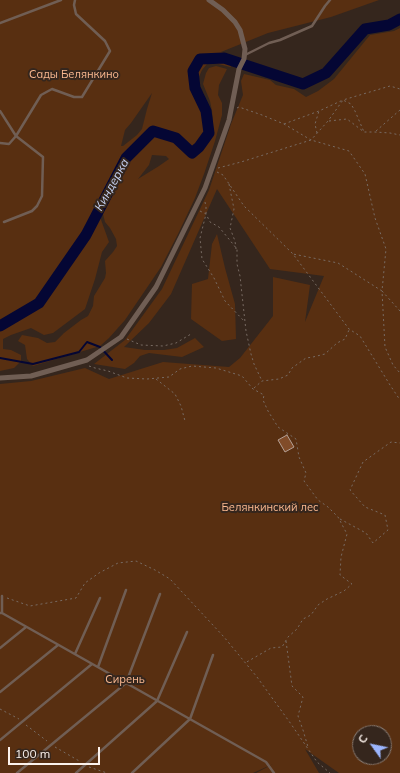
<!DOCTYPE html>
<meta charset="utf-8">
<style>
body{margin:0}
#map{position:relative;width:400px;height:773px;overflow:hidden;background:#35261d;font-family:Mulish,sans-serif}
canvas{display:block}
.north{position:absolute;left:352px;top:725px;width:40px;height:40px;box-sizing:border-box;background:#35261d;border:1px solid #857870;border-radius:50%;rotate:303deg;font-size:11px;font-weight:700;line-height:16px;text-align:center;color:#fcf2ec}
.north::after{content:'';display:block;margin:auto;width:14px;height:18px;background:#9bb5fd;clip-path:polygon(50% 0,100% 100%,50% 72%,0 100%)}
.scale{position:absolute;left:8px;top:747px;width:92px;height:18px;box-sizing:border-box;border:2px solid #fcf2ec;border-top:0;padding-left:5px;font-size:12px;line-height:14px;white-space:nowrap;color:#fcf2ec;-webkit-text-stroke:3px #35261d;paint-order:stroke}
</style>
<div id="map">
<canvas width="400" height="773"></canvas>
<div class="north">С</div>
<div class="scale">100 m</div>
</div>
<script>
const ctx = document.querySelector('canvas').getContext('2d');
ctx.lineJoin = 'round';
function fill(path, color) { ctx.fillStyle = color; ctx.fill(path, 'evenodd'); }
const toPath = rows => new Path2D(rows.map(r => 'M' + r).join(''));
function trace(path, color, width, dash) { ctx.strokeStyle = color; ctx.lineWidth = width; ctx.lineCap = dash ? 'butt' : 'round'; ctx.setLineDash(dash || []); ctx.stroke(path); }
function label(font, color, halo, rows, align = 'center') {
  ctx.font = font + ' Mulish,sans-serif'; ctx.lineWidth = 4; ctx.setLineDash([]); ctx.textBaseline = 'middle'; ctx.strokeStyle = halo; ctx.fillStyle = color; for (const [text, x, y, turn = 0] of rows) {
    ctx.save(); ctx.translate(x, y); ctx.rotate((+turn || 0) * Math.PI / 180); ctx.textAlign = isNaN(turn) ? turn : align; if (halo) ctx.strokeText(text, 0, 0); ctx.fillText(text, 0, 0); ctx.restore();
  }
}
const green = toPath([
 [0,0,379,0,331,17,268,33,221,52,228,54,236,59,234,64,230,67,215,63,207,64,202,70,198,79,199,86,204,94,210,115,211,132,213,121,212,111,210,101,203,84,206,73,209,68,216,66,227,69,219,85,218,95,222,103,222,115,215,141,204,174,195,198,178,234,161,267,125,320,109,338,100,346,33,366,27,359,25,345,18,341,22,335,38,338,47,343,55,342,64,333,81,320,88,316,93,306,94,296,105,278,106,273,105,261,113,252,117,246,116,239,110,228,105,222,103,214,103,211,100,217,109,242,102,252,95,279,85,309,53,333,44,335,31,328,11,335,3,339,3,349,11,350,21,355,21,361,14,368,0,371],
 [152,93,147,109,142,129,137,135,123,146,121,146,125,130,131,123],
 [152,155,166,156,169,159,159,166,138,179,149,165],
 [400,28,400,773,339,773,305,749,319,773,256,773,273,764,253,773,0,773,0,384,31,381,85,368,109,379,163,362,229,367,240,358,273,316,273,277,310,285,305,322,324,276,270,269,217,189,171,294,149,323,124,347,145,350,164,350,177,348,195,338,204,347,182,357,149,353,140,356,134,363,125,369,94,364,125,340,162,289,209,190,231,124,243,95,241,81,244,74,270,80,276,85,294,89,306,97,318,91,334,79,370,35,394,31],
 [360,733,384,733,384,757,360,757],
 [217,234,225,268,235,304,236,339,222,341,191,319,192,284,208,279,212,244]
]);
const stream = toPath([
 [0,358,33,364,79,352,87,342,100,347,112,360]
]);
const river = toPath([
 [0,326,39,303,86,235,126,158,153,131,176,138,192,153,199,147,209,133,206,111,195,88,193,71,200,59,224,58,303,84,326,73,365,29,389,25,400,19]
]);
const building = toPath([
 [287,435,294,447,285,452,278,440,287,435]
]);
const path = toPath([
 [237,108,239,107,262,115,284,124,311,140,328,121,343,100,390,86,400,89],
 [329,121,347,119,364,132,375,132,390,133,400,135],
 [284,124,319,111,343,100,351,104,355,111,364,132],
 [376,131,400,110],
 [317,133,315,124,319,111],
 [218,168,241,162,311,140,349,151,365,174,375,218,386,249,382,291,338,263,293,254],
 [217,172,223,175,244,206,293,254,349,329,360,336,390,385,400,400],
 [229,184,234,209,230,228,235,241,236,249],
 [205,202,206,207,206,214,200,238,202,259,214,278,225,301,245,322],
 [200,211,206,214,210,222,219,227,237,249,237,264,240,276,246,331,251,354,254,364,262,381],
 [400,311,382,291,385,347,393,365,400,373],
 [127,339,141,345,163,346,176,343,191,334],
 [89,366,95,368,108,371,127,378,147,379,169,377,180,369,192,366,216,368,242,376,253,389,264,395,263,400,268,411,278,427,296,439,299,457,306,473,304,481,318,500,328,507,338,517,347,534,341,557,340,575,352,584,344,591,327,599,318,605,311,615,303,619,297,629,288,637,282,647,271,648,245,663],
 [156,379,175,394,181,406,185,421],
 [254,388,262,381,279,379,288,375,292,368,306,358,313,357,325,354,337,343,345,339,349,330],
 [340,519,366,533,373,543,388,530,385,515,365,507,350,490,363,462,391,442,400,443],
 [7,598,30,606,76,598,85,583,99,573,118,563,136,561,155,570,170,579,224,637,257,677,291,724,317,762,330,773],
 [286,641,292,686,303,697,298,716,303,730,308,747],
 [0,709,19,719],
 [26,725,47,741],
 [55,747,81,762],
 [89,767,107,773]
]);
const lane = toPath([
 [0,23,61,0],
 [245,55,269,43,280,40,312,26,325,6,330,0],
 [0,111,16,136,43,157,42,196,37,206,32,211,4,222],
 [0,143,9,144,16,136,41,95,52,89,74,97,82,97,110,51,105,41,76,14,74,5,75,0],
 [2,596,2,613],
 [0,613,2,613,266,762,274,773],
 [0,648,26,627],
 [75,654,100,598],
 [98,667,126,590],
 [0,692,58,645],
 [0,740,92,664],
 [17,773,126,683,160,594],
 [76,773,157,701,187,632],
 [132,773,190,719,213,655]
]);
const street = toPath([
 [0,378,31,376,87,360,121,337,156,287,205,188,229,120,239,69,244,59,245,49,240,30,235,22,223,10,209,0]
]);
const parkNames = [
 ["Сады Белянкино",74,75],
 ["Белянкинский лес",270,508],
 ["Сирень",125,680]
];
const waterNames = [
 ["Киндерка",112,185,-61]
];
fill(green, '#582f11');
trace(stream, '#040634', 2);
trace(river, '#040634', 11);
fill(building, '#814c29');
trace(building, '#b4a095', 1);
trace(path, '#786b63', 1, [2, 3]);
trace(lane, '#705e54', 2.5);
trace(street, '#705e54', 5);
label('11px', '#fbb990', '#35261d', parkNames);
label('italic 12px', '#c6d3f3', '#35261d', waterNames);
</script>
